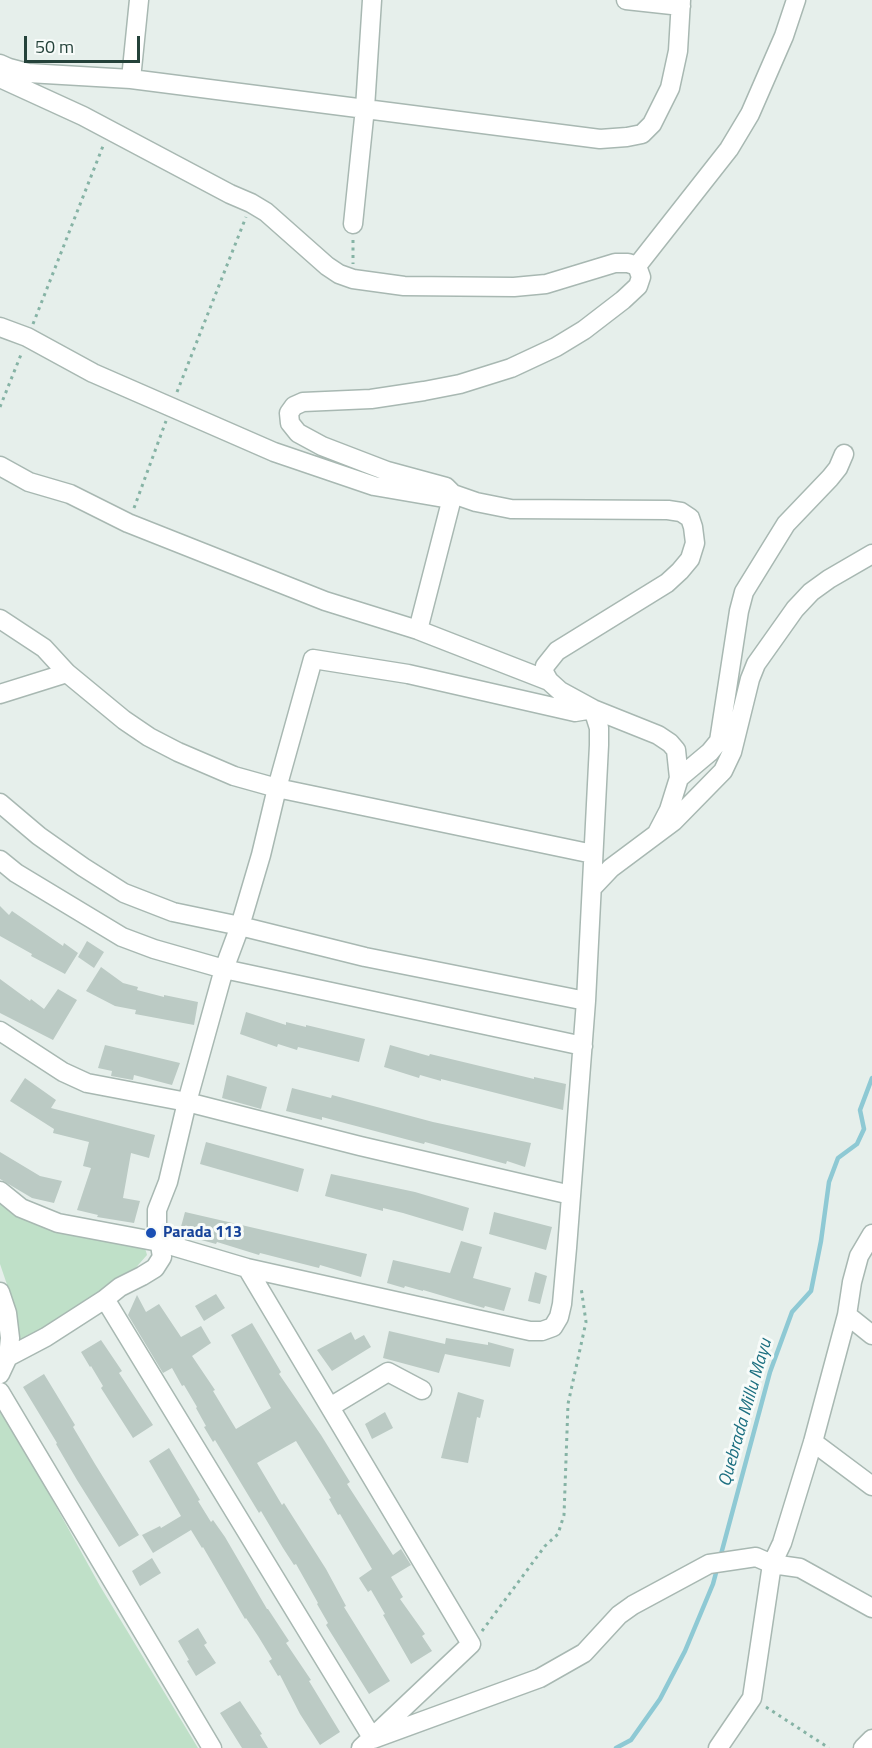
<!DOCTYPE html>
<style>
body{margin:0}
#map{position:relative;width:872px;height:1748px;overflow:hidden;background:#e6efeb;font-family:"Titillium Web",sans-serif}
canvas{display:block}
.scale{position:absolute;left:24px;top:36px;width:116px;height:27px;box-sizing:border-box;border:3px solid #24423a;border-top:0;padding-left:8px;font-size:18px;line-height:21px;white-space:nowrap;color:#24423a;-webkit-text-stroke:4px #f7fbf9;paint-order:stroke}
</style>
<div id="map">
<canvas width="872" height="1748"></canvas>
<div class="scale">50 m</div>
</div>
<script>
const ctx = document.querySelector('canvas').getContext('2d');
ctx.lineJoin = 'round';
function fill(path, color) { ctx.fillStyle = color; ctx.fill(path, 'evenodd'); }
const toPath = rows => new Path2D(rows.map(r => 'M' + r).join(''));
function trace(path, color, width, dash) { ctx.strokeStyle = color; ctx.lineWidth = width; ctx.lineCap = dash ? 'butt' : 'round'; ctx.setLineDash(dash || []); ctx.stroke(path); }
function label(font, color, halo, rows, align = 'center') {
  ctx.font = font + ' "Titillium Web",sans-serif'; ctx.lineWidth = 6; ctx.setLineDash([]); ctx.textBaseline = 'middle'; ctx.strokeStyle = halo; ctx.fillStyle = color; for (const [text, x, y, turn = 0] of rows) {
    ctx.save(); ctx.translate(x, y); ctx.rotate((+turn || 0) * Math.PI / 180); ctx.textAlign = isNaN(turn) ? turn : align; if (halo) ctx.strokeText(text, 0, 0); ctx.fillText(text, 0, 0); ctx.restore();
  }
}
const green = toPath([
 [0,1201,31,1222,145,1248,147,1255,132,1272,55,1324,17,1343,16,1311,0,1264],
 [0,1405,100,1586,198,1748,0,1748]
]);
const stream = toPath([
 [720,1558,770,1372,792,1312,811,1291,821,1241,829,1182,838,1158,857,1144,864,1129,860,1110,872,1078],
 [616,1748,631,1740,660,1699,685,1651,713,1584,717,1569]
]);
const building = toPath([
 [0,906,9,915,12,911,63,946,64,943,78,953,65,974,31,956,32,954,0,936],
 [87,941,104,952,94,968,78,957],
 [101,967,123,983,138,987,137,990,164,997,164,995,198,1002,194,1025,135,1014,136,1010,115,1006,86,991],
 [0,979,30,1001,31,999,44,1009,58,989,77,1000,53,1040,0,1013],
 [246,1012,286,1025,286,1022,306,1027,306,1025,365,1039,359,1062,298,1047,297,1050,278,1044,277,1047,240,1034],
 [105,1045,180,1063,172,1085,134,1075,133,1080,111,1076,112,1071,98,1068],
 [390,1045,429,1056,430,1054,534,1079,534,1077,566,1084,563,1110,441,1079,441,1081,420,1075,419,1078,384,1067],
 [227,1075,267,1087,261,1109,222,1098],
 [25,1078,56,1100,51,1108,155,1135,149,1158,131,1153,123,1198,140,1201,134,1223,97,1217,98,1215,77,1210,91,1168,83,1166,89,1142,53,1133,54,1129,10,1101],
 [292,1088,331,1098,332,1095,433,1122,531,1143,525,1167,507,1161,506,1164,425,1142,424,1144,322,1117,322,1120,286,1111],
 [206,1142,304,1169,298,1192,200,1164],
 [0,1152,40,1176,62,1181,54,1203,32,1198,0,1179],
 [331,1174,415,1192,469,1208,463,1231,403,1213,383,1208,383,1211,325,1196],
 [185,1212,367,1254,361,1277,320,1265,319,1268,260,1253,259,1255,217,1242,216,1244,179,1234],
 [494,1212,552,1227,546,1250,489,1234],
 [461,1241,482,1247,473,1278,511,1288,504,1311,485,1306,484,1308,423,1290,423,1291,405,1286,404,1288,387,1283,393,1260,450,1273],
 [535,1272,547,1276,540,1304,528,1301],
 [216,1294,225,1308,204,1321,195,1306],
 [137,1295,146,1312,159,1304,181,1337,201,1326,211,1343,192,1356,215,1390,213,1391,236,1429,271,1408,231,1335,252,1323,281,1372,279,1374,321,1435,350,1482,347,1484,393,1555,401,1549,411,1565,391,1577,403,1597,400,1599,425,1634,422,1636,432,1651,411,1664,383,1615,385,1614,371,1590,368,1592,359,1578,372,1569,340,1514,338,1515,329,1499,331,1498,296,1441,257,1463,282,1505,284,1503,326,1569,346,1606,344,1607,390,1681,369,1694,326,1625,328,1623,317,1604,318,1603,296,1564,294,1565,283,1548,261,1511,259,1513,215,1440,213,1442,204,1427,206,1426,196,1408,197,1407,184,1385,182,1386,172,1368,163,1373,128,1315],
 [389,1331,445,1344,446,1338,488,1345,488,1342,514,1349,510,1367,445,1354,439,1373,398,1362,383,1358],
 [351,1332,355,1340,364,1335,371,1347,332,1371,317,1350],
 [101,1340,122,1371,119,1373,153,1425,133,1438,101,1388,103,1386,91,1366,90,1367,81,1352],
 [44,1374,75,1425,73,1427,95,1464,139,1535,119,1547,77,1480,56,1444,57,1443,23,1387],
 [458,1392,484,1400,480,1418,477,1417,468,1463,441,1458],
 [385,1412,393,1428,372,1439,365,1424],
 [169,1448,200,1500,198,1501,211,1522,213,1520,225,1537,267,1609,268,1609,289,1641,286,1643,311,1680,309,1681,340,1732,320,1745,300,1714,280,1675,278,1676,269,1661,272,1659,258,1636,246,1618,245,1619,203,1547,202,1548,191,1530,153,1553,142,1535,160,1526,161,1528,181,1516,149,1461],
 [152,1558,161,1573,140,1586,132,1571],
 [198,1628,207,1643,204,1645,216,1663,196,1676,187,1661,189,1660,178,1641],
 [240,1701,262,1734,260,1735,268,1748,242,1748,220,1713]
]);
const path = toPath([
 [353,240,353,264],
 [33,324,103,146],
 [177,392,246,217],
 [0,407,22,352],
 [134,508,166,421],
 [482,1631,545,1546,558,1534,564,1515,568,1404,586,1322,581,1287],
 [766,1707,829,1748]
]);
const minor = toPath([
 [626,0,681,6],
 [0,64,9,68,28,73,131,79,600,139,627,137,642,134,652,124,670,88,678,51,681,0],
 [0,78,83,116,230,194,251,203,266,212,327,266,339,274,353,279,404,286,514,287,546,284,615,263,628,263,637,266,641,277,638,286,623,300,584,330,556,347,511,368,460,384,424,391,371,399,303,402,294,406,289,413,290,423,298,433,322,446,387,471,446,487,453,494,476,502,511,509,668,510,681,512,690,518,693,527,695,543,690,559,680,571,667,583,557,651,545,666,544,672,549,681],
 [131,79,139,0],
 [353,224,365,108,372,0],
 [637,266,729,149,750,114,784,36,796,0],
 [0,327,27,337,93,373,274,452,374,486,444,498,453,494],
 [0,466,29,482,70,494,128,523,325,601,418,630,549,681,560,691,593,709,658,735,670,743,676,750,679,778,669,810,657,833],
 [0,619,44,648,67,673,124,720,149,737,178,752,234,776,277,788,593,854],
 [418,630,453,494],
 [0,694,67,673],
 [679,778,710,752,719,741,739,611,744,592,786,524,830,478,838,468,844,454],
 [0,803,39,836,83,867,124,893,173,912,240,926,365,957,586,1001],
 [0,860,16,873,122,937,154,949,224,969,583,1046],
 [593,887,611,868,674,821,723,771,732,752,750,679,756,664,795,609,811,592,829,579,872,554],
 [0,1031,63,1072,87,1083,187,1102,360,1146,571,1195],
 [0,1191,21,1208,58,1223,159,1242,247,1268,530,1331,542,1331,553,1327,559,1317,562,1304,567,1248,586,1001,599,745,599,728,593,709],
 [247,1268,471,1644,361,1748],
 [0,1292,7,1313,10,1338,8,1357,0,1374],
 [105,1299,373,1739,540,1678,584,1653,619,1615,633,1605,709,1564,756,1557,772,1564,800,1568,872,1608],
 [847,1315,872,1335],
 [8,1357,46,1337,105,1299,120,1287,142,1276,155,1268,162,1257,157,1226,157,1210,168,1182,187,1102,224,969,240,926,261,855,277,788,313,659,408,674,575,712,593,709],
 [0,1392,212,1748],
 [330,1407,388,1372,422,1390],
 [813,1442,872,1486],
 [718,1748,752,1698,772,1564,782,1543,813,1442,847,1315,852,1282,859,1256,872,1234],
 [863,1748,872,1739]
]);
const markers = [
 [151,1233,6,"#1a4fb4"]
];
const transitNames = [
 ["Parada 113",163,1233]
];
const waterNames = [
 ["Quebrada Millu Mayu",746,1413,-74]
];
fill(green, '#bfe0c8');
trace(stream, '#8ec9d4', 4.5);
fill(building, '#bbcac4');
trace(minor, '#a8b8b2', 21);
trace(path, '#86b3a5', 3, [3, 4.5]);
trace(minor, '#fff', 18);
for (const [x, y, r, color] of markers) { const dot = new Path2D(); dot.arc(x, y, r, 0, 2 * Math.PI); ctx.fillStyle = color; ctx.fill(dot); trace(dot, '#f7fbf9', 2); }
label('bold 16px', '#164399', '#f7fbf9', transitNames, 'left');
label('italic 18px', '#1c6f80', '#f7fbf9', waterNames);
</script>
